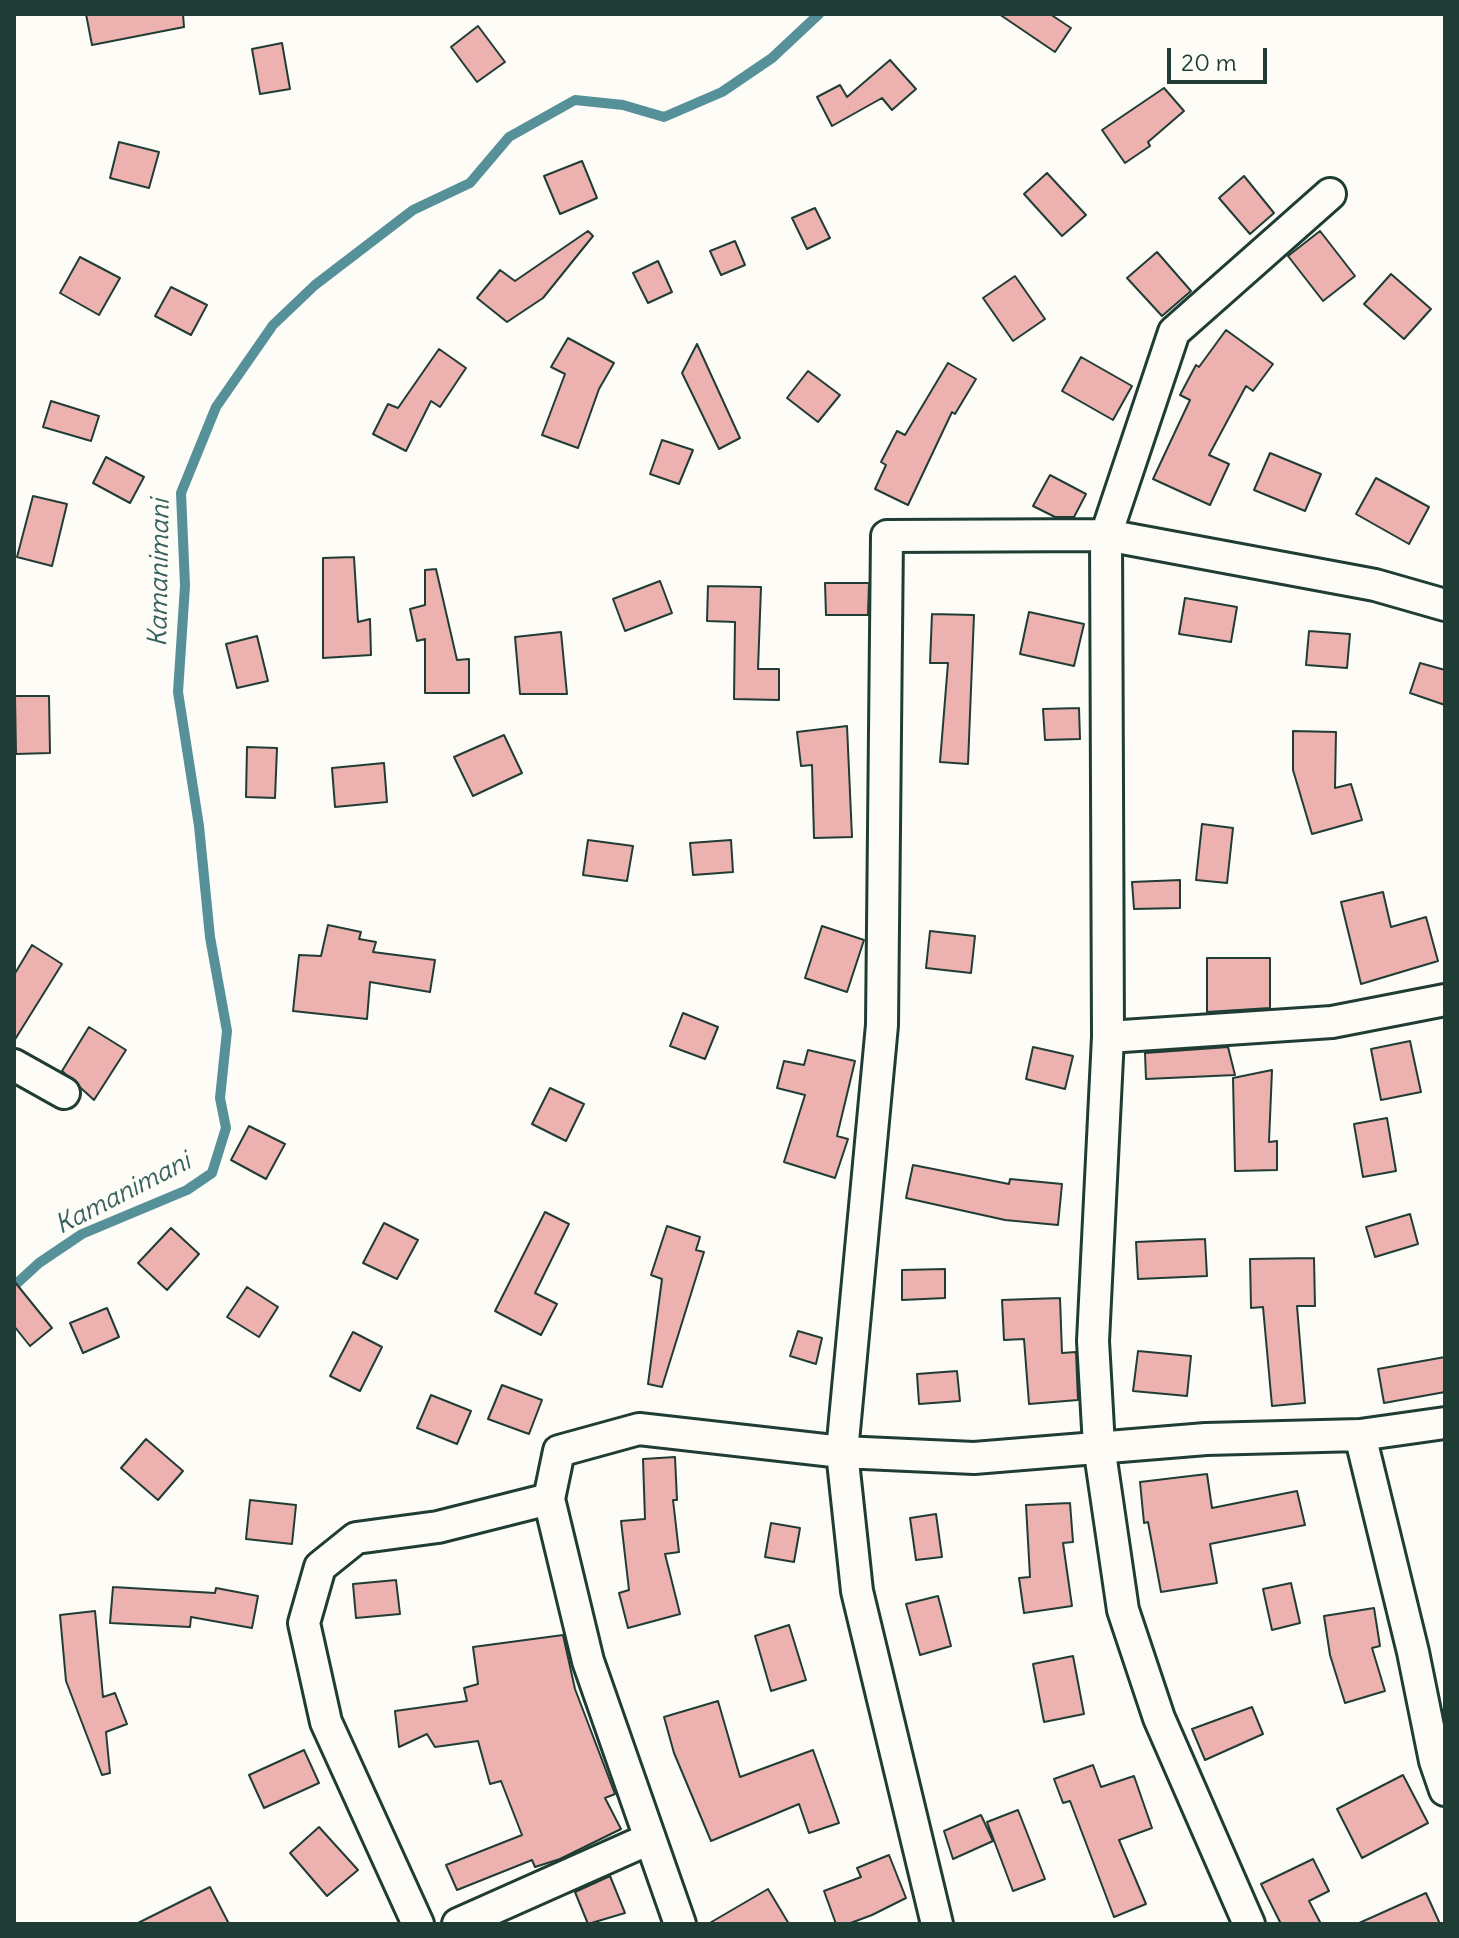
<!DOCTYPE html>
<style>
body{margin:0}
#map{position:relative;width:1459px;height:1938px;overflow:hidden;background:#fdfcf7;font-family:Delius,sans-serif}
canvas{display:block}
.frame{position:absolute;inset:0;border:16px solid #1f3d34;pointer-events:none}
.scale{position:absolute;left:1167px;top:48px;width:100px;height:36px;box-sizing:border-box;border:4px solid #1f3d34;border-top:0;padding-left:10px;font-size:24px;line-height:28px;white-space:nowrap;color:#1f3d34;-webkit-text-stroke:6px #fdfcf7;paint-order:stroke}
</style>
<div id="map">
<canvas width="1459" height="1938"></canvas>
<div class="frame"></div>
<div class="scale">20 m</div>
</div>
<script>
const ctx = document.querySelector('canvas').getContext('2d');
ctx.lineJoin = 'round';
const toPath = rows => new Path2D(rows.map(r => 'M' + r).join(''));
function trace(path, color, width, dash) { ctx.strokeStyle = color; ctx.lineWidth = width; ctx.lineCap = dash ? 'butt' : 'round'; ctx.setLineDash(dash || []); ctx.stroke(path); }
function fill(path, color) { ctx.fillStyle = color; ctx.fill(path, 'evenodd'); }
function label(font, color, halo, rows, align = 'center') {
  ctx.font = font + ' Delius,sans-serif'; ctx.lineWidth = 8; ctx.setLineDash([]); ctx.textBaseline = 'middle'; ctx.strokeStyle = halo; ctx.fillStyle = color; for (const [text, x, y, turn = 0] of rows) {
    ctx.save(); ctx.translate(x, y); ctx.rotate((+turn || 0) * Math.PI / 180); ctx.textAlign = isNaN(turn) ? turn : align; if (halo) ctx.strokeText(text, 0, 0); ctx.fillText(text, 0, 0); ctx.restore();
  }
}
const stream = toPath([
 [14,1286,39,1263,82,1234,187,1190,212,1173,226,1128,220,1098,227,1031,210,937,199,826,178,692,185,586,181,493,216,407,273,325,315,285,413,210,470,183,509,137,575,100,623,105,664,117,722,92,772,58,819,14]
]);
const building = toPath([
 [86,14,183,14,184,27,92,45,86,14],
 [999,14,1050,14,1071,28,1055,52,999,14],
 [478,26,505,62,477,82,451,47,478,26],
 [282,43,290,89,260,94,252,49,282,43],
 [890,60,916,89,892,110,882,98,832,126,817,97,840,85,847,97,890,60],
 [1164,88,1184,111,1148,142,1150,146,1125,163,1102,130,1164,88],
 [119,142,159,152,149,188,110,178,119,142],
 [582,161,597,198,560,214,544,176,582,161],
 [1047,173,1086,215,1062,236,1024,194,1047,173],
 [1244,176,1274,213,1250,234,1219,198,1244,176],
 [815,208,830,238,807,249,792,218,815,208],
 [588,231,593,236,543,298,507,322,477,298,500,270,515,281,588,231],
 [1320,231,1355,276,1323,301,1288,256,1320,231],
 [735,241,745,265,721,275,710,251,735,241],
 [1157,252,1191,291,1162,316,1127,278,1157,252],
 [80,257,120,278,99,315,60,293,80,257],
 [658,261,672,292,648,303,633,273,658,261],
 [1391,274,1431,309,1404,339,1364,304,1391,274],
 [1015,276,1045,319,1013,341,983,298,1015,276],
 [171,287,207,305,191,335,155,316,171,287],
 [1226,330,1273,364,1253,391,1246,386,1209,455,1229,464,1210,505,1153,479,1190,400,1180,395,1196,365,1199,367,1226,330],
 [568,338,614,363,599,389,578,448,542,435,565,374,551,367,568,338],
 [697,344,740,438,719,449,682,373,697,344],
 [439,349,466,368,440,407,431,401,406,451,373,434,388,404,398,408,439,349],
 [1081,357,1132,386,1113,420,1062,391,1081,357],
 [948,363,976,379,955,414,952,412,908,505,875,489,886,465,881,462,897,431,905,435,948,363],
 [808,371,840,395,818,422,787,398,808,371],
 [51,401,99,416,91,441,43,427,51,401],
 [662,440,693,450,679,484,650,474,662,440],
 [1270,453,1321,474,1305,511,1254,490,1270,453],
 [106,457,144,477,130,503,93,483,106,457],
 [1050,475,1086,494,1074,517,1055,517,1033,506,1050,475],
 [1376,478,1429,507,1409,544,1356,514,1376,478],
 [33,496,67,504,52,566,17,557,33,496],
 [354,557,358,622,370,619,371,655,323,658,323,558,354,557],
 [436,569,457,660,469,659,469,693,425,693,425,639,417,641,410,609,425,605,425,570,436,569],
 [660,581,672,613,625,631,613,599,660,581],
 [825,583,869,583,868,615,826,615,825,583],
 [708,586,761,587,758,669,779,669,779,700,734,699,735,622,707,621,708,586],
 [1185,598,1237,607,1231,642,1179,634,1185,598],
 [1029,612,1084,624,1074,666,1020,654,1029,612],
 [932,614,974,615,968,764,940,762,948,663,930,663,932,614],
 [1309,631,1350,634,1347,668,1306,665,1309,631],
 [561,632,567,694,520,694,515,637,561,632],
 [257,636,268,681,237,688,226,644,257,636],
 [1420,663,1445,670,1445,705,1410,693,1420,663],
 [15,696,49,696,50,753,16,754,15,696],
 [1079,708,1080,739,1045,740,1043,709,1079,708],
 [847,726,852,837,814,838,812,765,801,766,797,732,847,726],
 [1293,731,1336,732,1335,788,1351,784,1362,820,1312,834,1293,770,1293,731],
 [504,735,522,773,473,796,454,757,504,735],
 [247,747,277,748,275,798,246,797,247,747],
 [384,763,387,802,335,807,332,768,384,763],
 [1202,824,1233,828,1227,883,1196,880,1202,824],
 [588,840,633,846,627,881,583,875,588,840],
 [731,840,733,872,693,875,690,843,731,840],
 [1180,880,1180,908,1134,909,1132,882,1180,880],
 [1383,892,1391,927,1426,917,1438,961,1361,984,1341,902,1383,892],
 [328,925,361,932,359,939,376,942,373,952,435,960,430,992,370,982,367,1019,293,1011,299,955,321,956,328,925],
 [822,926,864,940,847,992,805,978,822,926],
 [930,931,975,936,971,973,926,968,930,931],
 [32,945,62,964,14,1041,14,975,32,945],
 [1207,958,1270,958,1270,1008,1207,1012,1207,958],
 [683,1013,718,1027,705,1059,670,1046,683,1013],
 [89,1027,126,1050,94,1100,62,1071,89,1027],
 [1410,1041,1421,1092,1381,1100,1371,1049,1410,1041],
 [1033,1047,1073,1056,1065,1089,1026,1079,1033,1047],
 [1228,1047,1235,1075,1146,1079,1145,1053,1228,1047],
 [808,1050,855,1061,837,1136,848,1139,835,1178,784,1162,805,1095,777,1088,784,1061,804,1065,808,1050],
 [1272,1070,1269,1142,1277,1141,1277,1170,1235,1171,1233,1078,1272,1070],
 [550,1088,584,1104,566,1141,532,1124,550,1088],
 [1387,1118,1396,1171,1363,1177,1354,1124,1387,1118],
 [249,1126,285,1144,266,1179,231,1160,249,1126],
 [913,1165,1009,1184,1010,1179,1062,1184,1058,1225,1005,1220,906,1198,913,1165],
 [545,1212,569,1224,535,1293,557,1304,541,1335,495,1311,545,1212],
 [1410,1214,1418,1244,1375,1257,1366,1227,1410,1214],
 [384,1223,418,1240,397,1279,363,1263,384,1223],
 [667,1226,700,1237,696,1250,704,1252,662,1387,648,1384,662,1279,651,1275,667,1226],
 [171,1228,199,1254,167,1290,138,1263,171,1228],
 [1205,1239,1207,1276,1138,1279,1136,1242,1205,1239],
 [1314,1258,1315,1306,1297,1306,1305,1403,1272,1406,1263,1307,1251,1308,1250,1259,1314,1258],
 [945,1269,945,1298,902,1300,902,1270,945,1269],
 [14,1281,52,1328,30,1346,14,1326,14,1281],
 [247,1287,278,1307,259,1337,227,1317,247,1287],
 [1060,1298,1062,1353,1076,1352,1078,1400,1029,1404,1024,1339,1004,1340,1002,1300,1060,1298],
 [107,1308,119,1337,83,1353,70,1323,107,1308],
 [798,1331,822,1338,816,1364,790,1356,798,1331],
 [353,1332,382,1347,360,1391,330,1376,353,1332],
 [1138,1351,1191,1356,1187,1396,1133,1391,1138,1351],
 [1445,1357,1445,1392,1384,1403,1378,1369,1445,1357],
 [957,1371,960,1401,919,1404,917,1374,957,1371],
 [502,1385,542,1400,529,1434,488,1419,502,1385],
 [431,1395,471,1411,457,1444,417,1428,431,1395],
 [146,1439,183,1471,158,1500,121,1468,146,1439],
 [675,1457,677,1500,673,1500,679,1552,665,1554,680,1614,628,1628,619,1593,629,1590,621,1521,645,1519,643,1459,675,1457],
 [1207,1474,1212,1508,1297,1491,1305,1525,1210,1544,1217,1583,1161,1592,1148,1522,1144,1523,1140,1482,1207,1474],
 [250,1500,296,1505,292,1544,246,1539,250,1500],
 [1070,1503,1073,1542,1063,1543,1072,1606,1024,1613,1019,1578,1030,1577,1026,1505,1070,1503],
 [936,1514,942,1557,916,1560,910,1518,936,1514],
 [771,1523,800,1528,794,1562,765,1557,771,1523],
 [396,1580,400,1614,356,1618,353,1584,396,1580],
 [1291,1583,1300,1623,1272,1630,1263,1589,1291,1583],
 [113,1587,215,1593,216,1588,258,1596,252,1628,191,1617,190,1627,110,1623,113,1587],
 [938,1596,951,1646,920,1655,906,1604,938,1596],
 [1374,1608,1380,1646,1372,1648,1385,1691,1345,1703,1330,1655,1324,1616,1374,1608],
 [95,1611,103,1697,115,1693,127,1724,106,1732,110,1773,102,1775,66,1681,60,1615,95,1611],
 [789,1625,806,1680,771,1691,755,1636,789,1625],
 [563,1635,575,1689,615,1794,605,1798,621,1829,560,1859,535,1867,532,1860,457,1890,446,1865,522,1835,501,1781,490,1784,478,1741,435,1747,427,1734,399,1747,395,1711,467,1701,464,1688,478,1684,473,1647,563,1635],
 [1073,1656,1084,1714,1044,1722,1033,1664,1073,1656],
 [718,1701,740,1777,813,1750,839,1823,809,1833,799,1804,711,1841,674,1753,664,1717,718,1701],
 [1252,1707,1263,1734,1205,1760,1192,1729,1252,1707],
 [304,1750,319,1783,264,1808,249,1775,304,1750],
 [1093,1765,1101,1787,1134,1776,1152,1828,1119,1840,1146,1904,1114,1917,1070,1801,1063,1803,1054,1779,1093,1765],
 [1403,1775,1428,1823,1362,1858,1337,1809,1403,1775],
 [1018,1810,1045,1879,1013,1891,987,1822,1018,1810],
 [981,1815,993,1841,953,1859,944,1831,981,1815],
 [319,1827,358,1870,327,1896,290,1853,319,1827],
 [889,1855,906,1898,872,1915,848,1924,836,1924,824,1891,861,1877,857,1868,889,1855],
 [1313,1859,1329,1891,1309,1901,1321,1924,1281,1924,1261,1884,1313,1859],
 [610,1876,625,1913,588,1924,575,1892,610,1876],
 [210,1887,229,1924,136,1924,210,1887],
 [768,1889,789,1924,708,1924,768,1889],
 [1426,1893,1440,1924,1357,1924,1426,1893]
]);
const street = toPath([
 [1108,1037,1332,1022,1445,1000],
 [14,1065,64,1093],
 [1360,1435,1413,1652,1435,1761,1445,1790],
 [418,1924,326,1722,304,1623,320,1567,356,1538,438,1527,549,1499],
 [458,1924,649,1839],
 [680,1924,588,1661,549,1499,559,1451,639,1429,842,1452,974,1458,1206,1439,1360,1435,1445,1423],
 [937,1924,857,1591,842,1452,882,1025,887,536,1106,535,1375,585,1445,605],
 [1249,1924,1159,1718,1123,1610,1099,1446,1093,1341,1108,1037,1106,535,1174,332,1330,194]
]);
const waterNames = [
 ["Kamanimani",160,573,-89],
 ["Kamanimani",123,1194,-27]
];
trace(stream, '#569098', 10);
fill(building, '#edb1af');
trace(building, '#1f3d34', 2);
trace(street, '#1f3d34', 36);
trace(street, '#fdfcf7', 30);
label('italic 26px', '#36605e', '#fdfcf7', waterNames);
</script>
